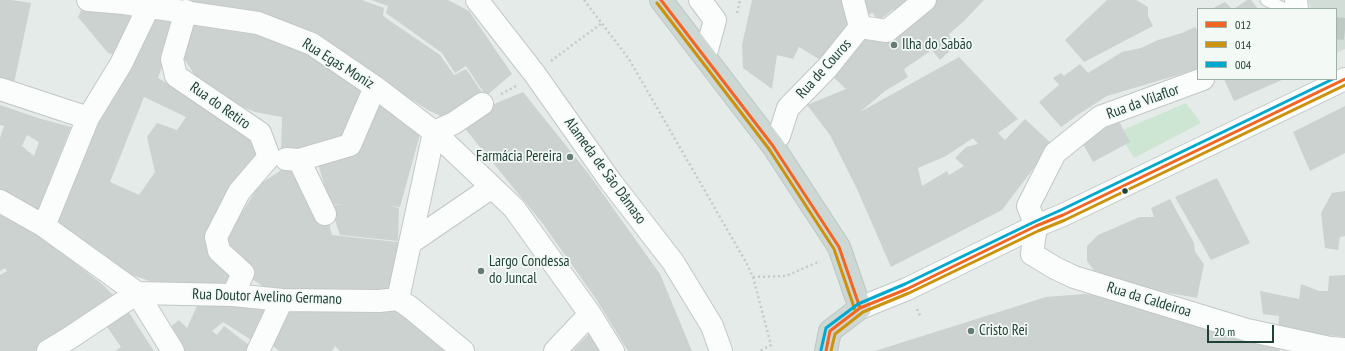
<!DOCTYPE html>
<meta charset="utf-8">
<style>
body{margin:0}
#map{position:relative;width:1345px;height:351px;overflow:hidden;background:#e5ebe8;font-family:"PT Sans Narrow",sans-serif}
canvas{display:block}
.legend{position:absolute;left:1197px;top:8px;width:140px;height:72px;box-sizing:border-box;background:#f3faf6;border:1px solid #9fb0aa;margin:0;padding:5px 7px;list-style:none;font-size:12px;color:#204137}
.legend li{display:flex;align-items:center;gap:8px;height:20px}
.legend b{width:20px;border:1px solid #9fb0aa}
.scale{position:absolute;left:1207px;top:325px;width:67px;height:18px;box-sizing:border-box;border:2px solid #204137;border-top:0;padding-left:5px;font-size:12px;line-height:14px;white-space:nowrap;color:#204137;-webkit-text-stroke:3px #f3faf6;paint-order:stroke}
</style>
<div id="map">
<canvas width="1345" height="351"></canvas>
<ul class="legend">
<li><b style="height:5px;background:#f26522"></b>012</li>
<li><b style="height:5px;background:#cc920b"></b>014</li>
<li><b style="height:5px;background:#00a9ce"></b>004</li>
</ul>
<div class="scale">20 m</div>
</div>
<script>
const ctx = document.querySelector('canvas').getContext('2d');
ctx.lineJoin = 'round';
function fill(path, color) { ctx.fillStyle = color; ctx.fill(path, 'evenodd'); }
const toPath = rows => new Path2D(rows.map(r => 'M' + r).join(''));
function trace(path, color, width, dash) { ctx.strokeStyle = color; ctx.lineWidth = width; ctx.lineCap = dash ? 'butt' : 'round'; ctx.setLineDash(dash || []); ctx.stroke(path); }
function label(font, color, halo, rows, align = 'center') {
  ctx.font = font + ' "PT Sans Narrow",sans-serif'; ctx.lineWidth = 3.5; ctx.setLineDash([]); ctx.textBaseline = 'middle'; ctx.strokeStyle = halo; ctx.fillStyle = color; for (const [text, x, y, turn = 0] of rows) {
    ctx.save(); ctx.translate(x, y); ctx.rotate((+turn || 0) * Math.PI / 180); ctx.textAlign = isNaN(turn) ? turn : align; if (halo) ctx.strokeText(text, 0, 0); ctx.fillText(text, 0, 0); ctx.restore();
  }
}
const built = toPath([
 [1308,0,1345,0,1345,49,1336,53,1336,9,1311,9]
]);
const green = toPath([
 [1186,103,1201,123,1134,158,1118,132]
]);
const building = toPath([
 [0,0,11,0,31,3,14,83,0,78],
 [154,0,362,0,384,8,383,16,440,55,454,75,466,69,486,98,445,118,428,110,383,82,328,44],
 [371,0,448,0,469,11,512,74,486,96,466,66,455,73,442,53,386,13,388,6],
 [752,0,848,0,855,26,827,64,799,47,793,59,777,55,772,89,743,68,742,45],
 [857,0,918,0,896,16,894,9,878,21,873,13,862,16],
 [933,0,984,0,964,21,949,34,953,48,940,60,932,50,904,69,908,77,885,91,860,112,959,57,1018,119,998,133,1005,140,1025,119,1052,144,1002,210,891,267,857,189,830,135,807,105,846,89,829,73,862,32],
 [973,138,978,144,966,147,955,158,964,166,949,175,947,171,922,186,918,168,946,156],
 [1107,0,1136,0,1148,7,1148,16,1153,26,1084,62,1065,40],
 [1247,0,1251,0,1258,9,1234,9],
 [1225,2,1232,9,1212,9,1217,6],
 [84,4,142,12,121,57,108,53,78,17],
 [151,10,180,17,158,78,196,100,254,142,262,150,235,184,205,238,214,242,235,271,225,293,176,290,123,272,51,223,106,98],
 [144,97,186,117,177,130,157,123,147,137,155,172,139,195,110,182],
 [194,18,253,29,307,53,370,93,345,142,281,153,282,117,255,112,237,105,194,74,181,54],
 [1195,27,1198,30,1198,69,1107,96,1079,114,1061,127,1039,102,1059,85,1053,78,1061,73,1064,76,1080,64,1088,73,1122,52,1141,48,1158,40,1182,33],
 [1224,79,1284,79,1234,101],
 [377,92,422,127,400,207,390,206,399,208,398,241,340,235,330,206,343,204,330,205,317,160,352,149],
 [523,92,588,173,660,274,692,351,628,351,596,299,543,224,462,125,487,107],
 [0,105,38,118,71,127,50,180,57,183,43,217,0,191,0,138,4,126,0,125],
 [27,135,39,142,34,156,22,146],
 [1345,106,1345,153,1310,171,1293,132],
 [1116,116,1130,142,1093,162,1079,137],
 [290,164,328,220,332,235,398,242,403,260,391,296,270,291,246,275,220,248,259,185],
 [1217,178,1250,243,1211,260,1175,197],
 [1345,191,1345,236,1340,237,1338,250,1325,248,1321,213,1332,193],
 [1170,199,1194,243,1195,252,1204,264,1197,298,1143,288,1096,273,1087,261,1087,246,1098,235,1140,217,1154,217,1151,208],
 [0,208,54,246,103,285,120,302,44,351,0,351,0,275,7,271,5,268,0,271],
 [1345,275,1345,337,1278,330,1279,316,1263,314,1260,291,1299,299,1301,284,1319,291,1328,291,1329,276],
 [1085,294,1135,302,1279,344,1280,351,875,351,1046,297],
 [200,299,258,307,266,311,256,343,223,322,212,331,217,335,224,326,253,348,252,351,184,351,169,328,179,320,187,328],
 [284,304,389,306,413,319,447,351,340,351,335,346,332,351,279,351,268,342],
 [125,306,135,322,154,351,115,351,121,347,103,321],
 [591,332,604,351,572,351]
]);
const streetTunnel = toPath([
 [1336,28,1345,29]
]);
const path = toPath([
 [584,0,629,59,747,264,753,277,771,345,760,351],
 [737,13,740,0],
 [551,61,602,23],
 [501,94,516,86],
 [753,277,786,276,820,261],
 [917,309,921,318]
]);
const lane = toPath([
 [1266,0,1285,9]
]);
const street = toPath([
 [88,0,124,3,258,23,312,44,375,87,434,132,514,208,590,314,555,351],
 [477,0,534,73,611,182,673,262,712,326,721,351],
 [700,0,715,20,705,57],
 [1296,0,1297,9],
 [186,11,172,59,176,76,260,133,269,157,239,192,216,237,219,251,243,273,233,295],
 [860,27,887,31,925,0],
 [1203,79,1100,117,1055,153,1028,206,1036,226,1032,254,1055,268,1074,277,1247,330,1330,348,1345,349],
 [0,89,88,118],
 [434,132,398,299,411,308,463,351],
 [434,132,454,123,482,104],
 [779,136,788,108,828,67,860,27,853,0],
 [286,159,299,160,325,214],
 [299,160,350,145,375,87],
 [0,201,44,226,137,293,173,351],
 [44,226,88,118,121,64,149,6],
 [410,243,492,187],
 [860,308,907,289,1036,226,1063,215,1345,79],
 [590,314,613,351],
 [48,351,68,339,137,293,233,295,282,300,379,301,398,299],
 [258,351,282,300]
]);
const primary = toPath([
 [661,0,773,146,839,247,860,308,830,331,826,351]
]);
const bus1 = toPath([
 [661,0,773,146,839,247,860,308],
 [826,351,830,331,860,308,907,289,1036,226,1063,215,1345,79]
]);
const bus2 = toPath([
 [657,3,769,149,834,249,855,310],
 [831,351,835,334,863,312,909,293,1038,231,1065,220,1345,85]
]);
const bus3 = toPath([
 [821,350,826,328,858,304,905,284,1034,222,1061,210,1333,79]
]);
const markers = [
 [894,45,4,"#657c75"],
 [570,157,4,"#657c75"],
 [1125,191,3.5,"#204137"],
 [481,271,4,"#657c75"],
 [971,331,4,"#657c75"]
];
const poiNames = [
 ["Ilha do Sabão",902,45],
 ["Farmácia Pereira",562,157,"right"],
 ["Largo Condessa",489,262],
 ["do Juncal",489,279],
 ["Cristo Rei",979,331]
];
const streetNames = [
 ["Rua Egas Moniz",338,64,32],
 ["Rua de Couros",824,69,-48],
 ["Rua da Vilaflor",1143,102,-20],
 ["Rua do Retiro",220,106,35],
 ["Alameda de São Dâmaso",605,171,54],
 ["Rua Doutor Avelino Germano",267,297,2],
 ["Rua da Caldeiroa",1149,300,17]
];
fill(built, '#d2ddd8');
fill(green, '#cde6d4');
fill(building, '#ccd2cf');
trace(streetTunnel, '#bec9c5', 22, [22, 11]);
trace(lane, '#c2c8c5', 13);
trace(street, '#c2c8c5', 24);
trace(primary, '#bcc7c4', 24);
trace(path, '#c1cbc7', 2.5, [2, 3]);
trace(lane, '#fbfcfc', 11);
trace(street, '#fbfcfc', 22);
trace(primary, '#cdd7d4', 22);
trace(bus1, '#f26522', 3);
trace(bus2, '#cc920b', 3);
trace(bus3, '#00a9ce', 3);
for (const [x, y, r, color] of markers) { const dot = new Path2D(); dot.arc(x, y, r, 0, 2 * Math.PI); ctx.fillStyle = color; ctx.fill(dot); trace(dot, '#f3faf6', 1.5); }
label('15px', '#204137', '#f3faf6', poiNames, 'left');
label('15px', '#204137', '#f3faf6', streetNames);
</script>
